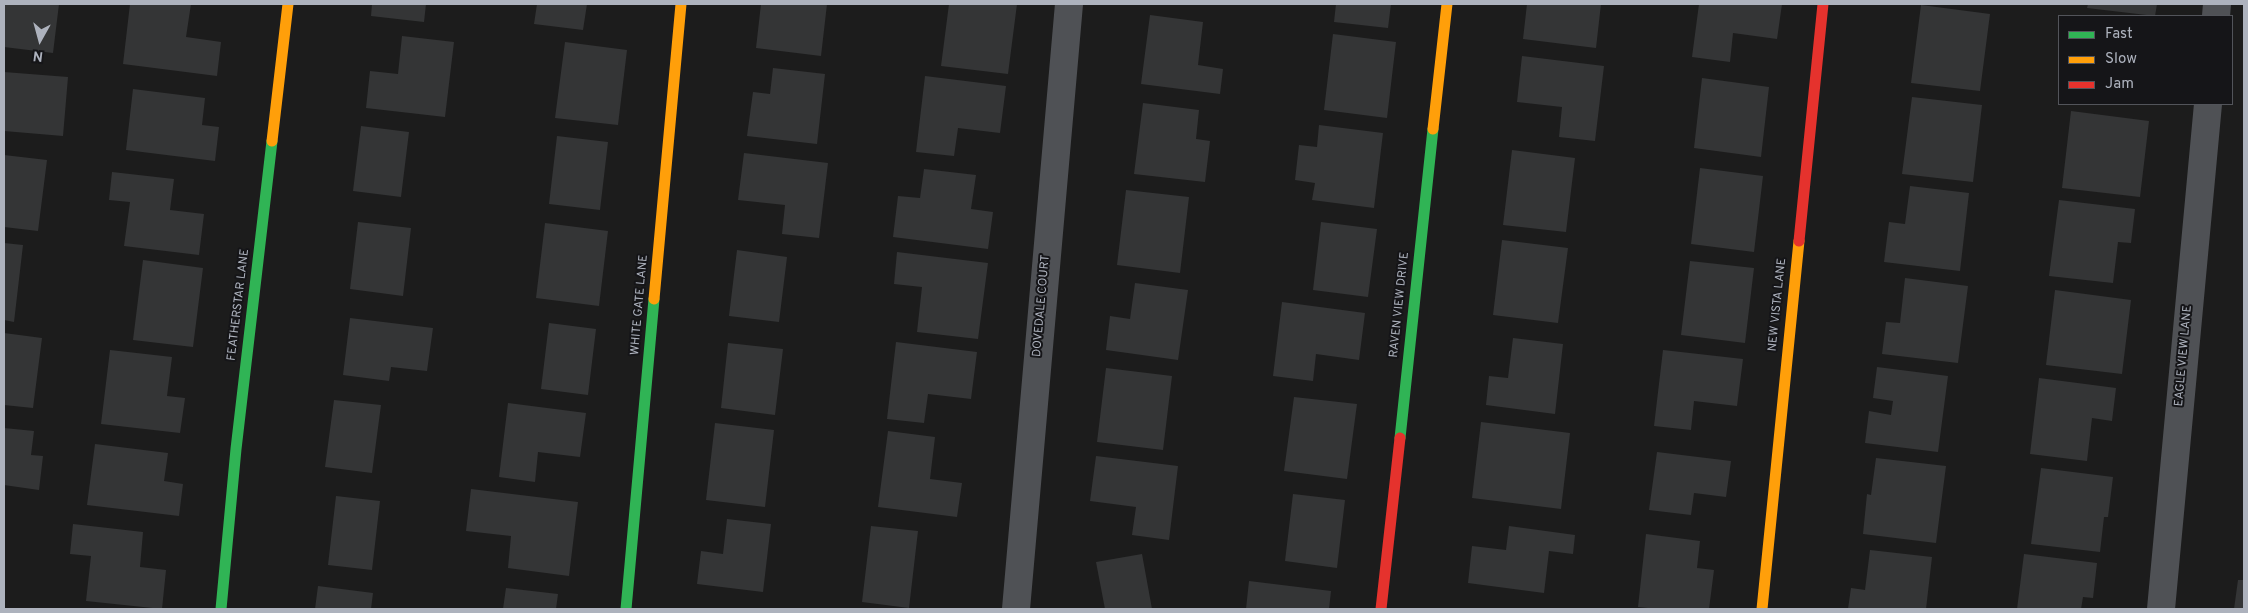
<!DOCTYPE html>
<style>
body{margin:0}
#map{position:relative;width:2248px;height:613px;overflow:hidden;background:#1c1c1c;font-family:Overpass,sans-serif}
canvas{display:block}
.frame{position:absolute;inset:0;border:5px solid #adb2bd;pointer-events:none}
.legend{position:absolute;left:2058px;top:15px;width:175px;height:90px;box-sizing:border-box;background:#151518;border:1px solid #52545a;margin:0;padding:6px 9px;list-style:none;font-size:15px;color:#adb2bd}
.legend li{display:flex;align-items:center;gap:10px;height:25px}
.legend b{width:25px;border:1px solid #52545a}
.north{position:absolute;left:15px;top:15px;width:50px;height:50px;-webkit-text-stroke:4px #151518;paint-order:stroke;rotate:187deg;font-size:14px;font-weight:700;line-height:20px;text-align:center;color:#adb2bd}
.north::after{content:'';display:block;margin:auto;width:18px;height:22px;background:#adb2bd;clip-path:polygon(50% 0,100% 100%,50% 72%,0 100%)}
</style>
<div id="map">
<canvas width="2248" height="613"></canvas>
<div class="frame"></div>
<ul class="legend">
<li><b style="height:6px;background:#30b455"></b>Fast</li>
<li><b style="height:6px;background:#ff9f0a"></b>Slow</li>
<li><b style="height:6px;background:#e5322d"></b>Jam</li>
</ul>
<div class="north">N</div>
</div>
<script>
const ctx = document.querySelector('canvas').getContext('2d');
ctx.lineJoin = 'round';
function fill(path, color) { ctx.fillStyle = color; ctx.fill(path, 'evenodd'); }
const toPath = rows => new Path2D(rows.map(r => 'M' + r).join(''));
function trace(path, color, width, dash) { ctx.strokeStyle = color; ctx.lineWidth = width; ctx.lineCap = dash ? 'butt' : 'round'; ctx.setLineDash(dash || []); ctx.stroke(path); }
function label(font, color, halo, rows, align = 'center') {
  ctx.font = font + ' Overpass,sans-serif'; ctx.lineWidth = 4; ctx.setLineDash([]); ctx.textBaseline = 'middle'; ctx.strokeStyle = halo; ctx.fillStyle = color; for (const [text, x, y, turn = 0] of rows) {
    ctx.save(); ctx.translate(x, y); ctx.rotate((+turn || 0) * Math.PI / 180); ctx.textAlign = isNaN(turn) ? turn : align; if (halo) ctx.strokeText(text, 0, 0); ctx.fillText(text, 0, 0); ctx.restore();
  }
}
const building = toPath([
 [4,4,59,4,53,53,4,47],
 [130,4,191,4,186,37,221,42,217,76,123,64],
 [372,4,426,4,424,22,371,16],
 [537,4,587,4,583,30,534,24],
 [761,4,827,4,821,56,756,48],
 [949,4,1017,4,1008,74,941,66],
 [1336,4,1391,4,1388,28,1334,22],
 [1527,4,1601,4,1596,48,1523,39],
 [1699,4,1782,4,1777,39,1733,33,1730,62,1692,57],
 [2088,4,2157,4,2155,16,2087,8],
 [1921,5,1990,14,1980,91,1911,83],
 [1150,15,1203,22,1198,65,1223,69,1220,94,1141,84],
 [1333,34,1396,42,1387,118,1324,110],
 [402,36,454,42,445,117,366,108,370,71,398,74],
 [565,42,627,50,618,125,555,118],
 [1522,56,1604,66,1595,141,1559,137,1562,107,1517,102],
 [773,68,825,74,817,144,747,136,753,92,770,94],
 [4,72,68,77,63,136,4,131],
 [925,76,1006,86,1000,133,958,128,954,156,916,152],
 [1702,78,1769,87,1761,157,1694,148],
 [133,89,205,98,202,125,219,127,215,161,126,150],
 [1912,97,1982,105,1973,182,1902,174],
 [1143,103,1199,110,1196,139,1210,141,1205,182,1134,174],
 [2071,111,2149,121,2140,197,2062,188],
 [1319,125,1383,133,1374,208,1312,200,1315,183,1295,180,1299,145,1317,147],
 [361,126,409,132,401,197,353,191],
 [557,136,608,142,600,210,549,204],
 [1512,150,1575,158,1566,232,1503,225],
 [744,153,828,163,819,238,782,234,785,205,738,200],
 [4,155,47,160,38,231,4,227],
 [1700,168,1763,176,1754,252,1691,244],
 [924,169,976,175,971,209,993,212,988,249,893,237,898,196,920,198],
 [112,172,174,179,170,210,204,214,199,255,124,246,130,202,109,200],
 [1910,186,1969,193,1960,271,1884,262,1889,222,1905,224],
 [1126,190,1189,197,1180,273,1117,265],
 [2059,200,2135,209,2131,243,2118,242,2113,283,2049,276],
 [358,222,411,228,403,296,350,289],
 [1321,222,1377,229,1368,297,1313,290],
 [545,223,608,231,599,306,536,298],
 [1502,240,1568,248,1558,323,1493,315],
 [4,243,23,245,14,322,4,320],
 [737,250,787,257,779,322,729,316],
 [897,252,988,263,978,339,917,332,922,287,894,284],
 [143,260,203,268,193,347,133,340],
 [1690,261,1754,268,1745,343,1681,335],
 [1905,278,1968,286,1958,363,1882,354,1886,322,1900,323],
 [1135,283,1188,290,1178,360,1106,350,1110,316,1130,319],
 [2055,290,2131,300,2122,374,2046,365],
 [1282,302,1365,313,1359,360,1316,354,1313,381,1273,376],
 [350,318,433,328,427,371,391,367,389,381,343,375],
 [549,323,596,329,588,395,541,389],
 [4,333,42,338,33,408,4,405],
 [1513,338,1563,344,1555,414,1486,405,1489,376,1508,378],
 [896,342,977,352,971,399,928,394,924,423,887,419],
 [728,343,783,349,775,415,721,408],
 [110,350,172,357,167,396,185,398,180,433,101,424],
 [1663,350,1743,359,1737,406,1694,401,1691,430,1654,426],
 [1877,367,1948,376,1938,452,1865,443,1869,411,1891,415,1893,401,1873,398],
 [1106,368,1172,376,1163,450,1097,442],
 [2039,378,2116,388,2112,421,2092,418,2087,461,2030,454],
 [1294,397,1357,404,1347,479,1284,471],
 [334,400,381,405,372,473,325,467],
 [508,403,586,413,580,457,538,452,535,482,499,477],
 [1481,422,1570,433,1561,509,1472,498],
 [715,423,774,430,765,507,706,500],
 [4,428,34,431,31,455,43,456,39,490,4,485],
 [888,431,935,437,930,479,962,483,957,517,878,507],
 [95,444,168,453,164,481,183,484,179,516,87,505],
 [1657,452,1731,461,1726,497,1694,493,1691,515,1649,510],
 [1096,456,1178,466,1169,540,1132,535,1136,507,1090,501],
 [1876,458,1946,466,1936,543,1863,534,1867,494,1871,495],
 [2041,468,2113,477,2108,517,2104,517,2100,552,2031,544],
 [471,489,578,502,569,576,508,568,511,536,466,531],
 [1293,494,1345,500,1337,568,1285,561],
 [336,496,380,501,372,570,328,565],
 [727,519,771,524,763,592,697,584,701,551,723,554],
 [73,524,143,532,140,567,166,570,162,609,86,601,91,556,70,554],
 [871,526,918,531,909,608,862,602],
 [1509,526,1575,535,1573,554,1549,551,1544,593,1468,583,1472,546,1506,550],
 [1646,534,1700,541,1697,568,1714,570,1709,609,1657,609,1638,607],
 [1870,550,1932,557,1926,609,1848,609,1851,588,1865,590],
 [1142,554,1152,609,1105,609,1096,562],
 [2024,554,2097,563,2093,598,2083,597,2081,609,2017,609],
 [2238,580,2244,580,2244,609,2234,609],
 [1249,581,1331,591,1329,609,1246,609],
 [318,586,373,593,371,609,315,609],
 [506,588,558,594,556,609,503,609]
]);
const street = toPath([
 [2216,16,2217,4],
 [1016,609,1069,4],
 [2161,609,2208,104]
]);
const fast = toPath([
 [1400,438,1433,129],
 [221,609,236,449,272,141],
 [626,609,654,299]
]);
const slow = toPath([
 [1433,129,1447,4],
 [272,141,288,4],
 [654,299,681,4],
 [1762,609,1799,241]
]);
const jam = toPath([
 [1799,241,1823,4],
 [1381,609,1400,438]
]);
const streetNames = [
 ["FEATHERSTAR LANE",239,305,-83],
 ["WHITE GATE LANE",640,305,-85],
 ["RAVEN VIEW DRIVE",1400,305,-84],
 ["NEW VISTA LANE",1778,305,-84],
 ["DOVEDALE COURT",1042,306,-85],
 ["EAGLE VIEW LANE",2184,356,-85]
];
fill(building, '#343536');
trace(street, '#4f5155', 28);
trace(fast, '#30b455', 11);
trace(slow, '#ff9f0a', 11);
trace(jam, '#e5322d', 11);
label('12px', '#adb2bd', '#151518', streetNames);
</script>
